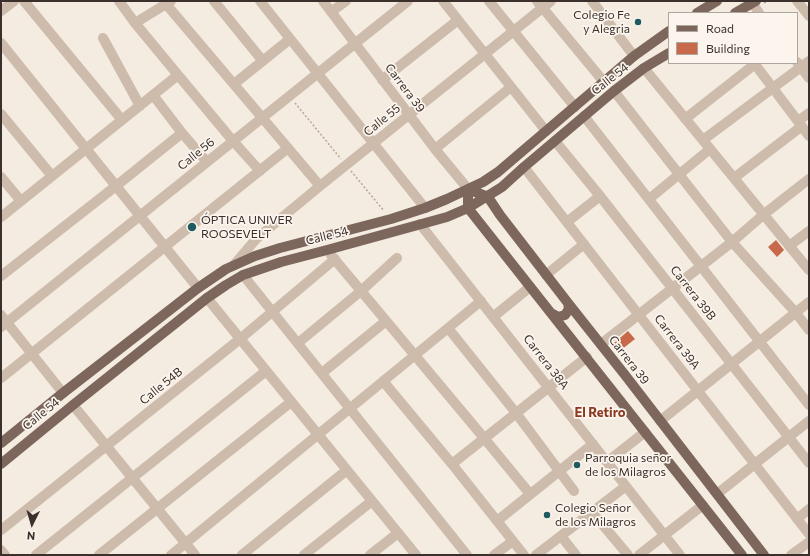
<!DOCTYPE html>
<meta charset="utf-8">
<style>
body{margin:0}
#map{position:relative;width:810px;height:556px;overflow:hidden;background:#f4ebe1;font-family:Commissioner,sans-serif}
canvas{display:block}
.frame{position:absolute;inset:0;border:2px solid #3b302b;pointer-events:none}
.legend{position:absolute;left:668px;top:12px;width:130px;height:52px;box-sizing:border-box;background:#fbf5ee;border:1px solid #aea6a0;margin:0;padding:5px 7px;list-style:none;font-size:12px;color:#3b302b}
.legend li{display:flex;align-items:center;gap:8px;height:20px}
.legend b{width:20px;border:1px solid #aea6a0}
.north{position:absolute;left:12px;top:504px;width:40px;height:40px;-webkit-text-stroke:3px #fbf5ee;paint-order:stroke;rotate:185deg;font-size:11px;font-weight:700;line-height:16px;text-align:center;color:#3b302b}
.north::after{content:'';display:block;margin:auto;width:14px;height:18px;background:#3b302b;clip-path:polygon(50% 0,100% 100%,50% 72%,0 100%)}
</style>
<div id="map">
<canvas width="810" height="556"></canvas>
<div class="frame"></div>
<ul class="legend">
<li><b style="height:5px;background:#7d675c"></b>Road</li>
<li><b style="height:11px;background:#c8694b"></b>Building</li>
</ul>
<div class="north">N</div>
</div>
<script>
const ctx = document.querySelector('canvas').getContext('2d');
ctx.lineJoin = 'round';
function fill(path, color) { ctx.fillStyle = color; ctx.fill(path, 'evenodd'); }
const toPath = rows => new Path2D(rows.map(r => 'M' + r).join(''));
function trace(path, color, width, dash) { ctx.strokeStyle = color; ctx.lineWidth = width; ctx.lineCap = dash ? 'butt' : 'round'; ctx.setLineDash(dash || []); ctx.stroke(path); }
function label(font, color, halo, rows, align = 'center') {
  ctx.font = font + ' Commissioner,sans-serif'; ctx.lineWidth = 3.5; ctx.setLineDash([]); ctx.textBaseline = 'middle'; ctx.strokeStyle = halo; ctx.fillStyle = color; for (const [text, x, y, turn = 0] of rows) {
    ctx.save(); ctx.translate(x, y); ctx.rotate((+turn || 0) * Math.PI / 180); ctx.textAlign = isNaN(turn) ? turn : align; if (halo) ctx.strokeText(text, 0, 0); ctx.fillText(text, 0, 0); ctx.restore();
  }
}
const building = toPath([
 [776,240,784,250,777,257,768,247],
 [628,331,635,339,621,350,614,343]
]);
const path = toPath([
 [764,3,768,1],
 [295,103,341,159],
 [351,171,384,211]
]);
const minor = toPath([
 [24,1,122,120],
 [119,1,135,23,178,75,233,141,260,171],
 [214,1,262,60],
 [260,1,425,208],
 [323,1,435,149,468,189],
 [443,1,546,131],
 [489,1,575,107],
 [537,1,604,82],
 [592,1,634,56],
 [797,1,809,16],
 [752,3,759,13],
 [166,4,320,186],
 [1,11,14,1],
 [331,12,346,1],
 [135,23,171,1],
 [103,38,140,106],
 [1,43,198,288],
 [797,62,809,78],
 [754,63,809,136],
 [644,68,809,270],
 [382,80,458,20],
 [234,84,290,39],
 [614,91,732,242,796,313,809,330],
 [153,95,182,133,207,162],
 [1,114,52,176],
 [584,116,809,405],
 [685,119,755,64],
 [798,121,809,113],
 [703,140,809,61],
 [555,141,600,196,809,463],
 [435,149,511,87],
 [524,167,809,534],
 [1,177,21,201],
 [734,178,802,126],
 [649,199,710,149],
 [1,217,178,75],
 [567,222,600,196],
 [420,224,680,555],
 [789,246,809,231],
 [331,255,484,438,530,494],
 [234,265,256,239,320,186,551,1],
 [243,275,467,555],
 [546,275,584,244],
 [1,276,116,186,182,133],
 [207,298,416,555],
 [1,315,63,393],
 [493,317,530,287],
 [1,327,408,1],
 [448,328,516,413,574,491],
 [298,343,361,291,397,258],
 [601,344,732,242,763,215,809,179],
 [322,373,386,321],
 [1,378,288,148],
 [383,381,452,464,524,555],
 [73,405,195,555],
 [660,421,809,302],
 [607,462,645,432],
 [452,464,587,357],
 [717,494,809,421],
 [592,512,628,555],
 [797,519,809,509],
 [497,521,593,444],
 [1,530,240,339,335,259],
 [561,536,576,555],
 [1,550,5,555],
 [36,555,266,371],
 [99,555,291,402],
 [171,555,481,301],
 [242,555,347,470],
 [304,555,372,501],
 [370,555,398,533],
 [494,555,513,541],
 [536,555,626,486],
 [639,555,703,505],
 [791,555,809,542]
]);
const major = toPath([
 [697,13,717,1],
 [735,13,756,1],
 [468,189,488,197,500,215,568,303,625,375,764,555],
 [468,189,468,208,742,555],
 [553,314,558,317,565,315,569,309,568,303],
 [1,443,63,393,198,288,226,269,255,256,280,248,391,219,425,208,447,199,483,182,498,172,634,56,669,31],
 [1,464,73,405,207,298,226,285,243,275,281,262,327,250,447,217,468,208,502,187,524,167,614,91,644,68,669,53]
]);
const markers = [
 [638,22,4,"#1f5a5e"],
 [192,227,5,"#1f5a5e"],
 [577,465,4,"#1f5a5e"],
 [547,515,4,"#1f5a5e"]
];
const poiNames = [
 ["Colegio Fe",630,15,"right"],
 ["y Alegria",630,29,"right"],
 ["ÓPTICA UNIVER",201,220],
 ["ROOSEVELT",201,234],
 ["Parroquia señor",585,458],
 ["de los Milagros",585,472],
 ["Colegio Señor",555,508],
 ["de los Milagros",555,522]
];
const streetNames = [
 ["Calle 54",610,79,-38],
 ["Carrera 39",405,88,53],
 ["Calle 55",382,120,-39],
 ["Calle 56",196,154,-39],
 ["Calle 54",327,236,-14],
 ["Carrera 39B",693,293,52],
 ["Carrera 39A",677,342,52],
 ["Carrera 39",629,360,52],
 ["Carrera 38A",546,362,52],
 ["Calle 54B",161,386,-39],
 ["Calle 54",41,414,-39]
];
const neighbourhoodNames = [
 ["El Retiro",600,413]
];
fill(building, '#c8694b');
trace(path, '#b9a596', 1.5, [2, 2]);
trace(minor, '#cdbbac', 10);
trace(major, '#7d675c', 10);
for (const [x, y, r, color] of markers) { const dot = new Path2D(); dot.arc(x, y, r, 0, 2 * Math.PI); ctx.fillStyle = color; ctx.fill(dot); trace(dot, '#fbf5ee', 1.5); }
label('12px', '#3b302b', '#fbf5ee', poiNames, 'left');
label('12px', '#3b302b', '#fbf5ee', streetNames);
label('bold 13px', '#8c3b22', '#fbf5ee', neighbourhoodNames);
</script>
